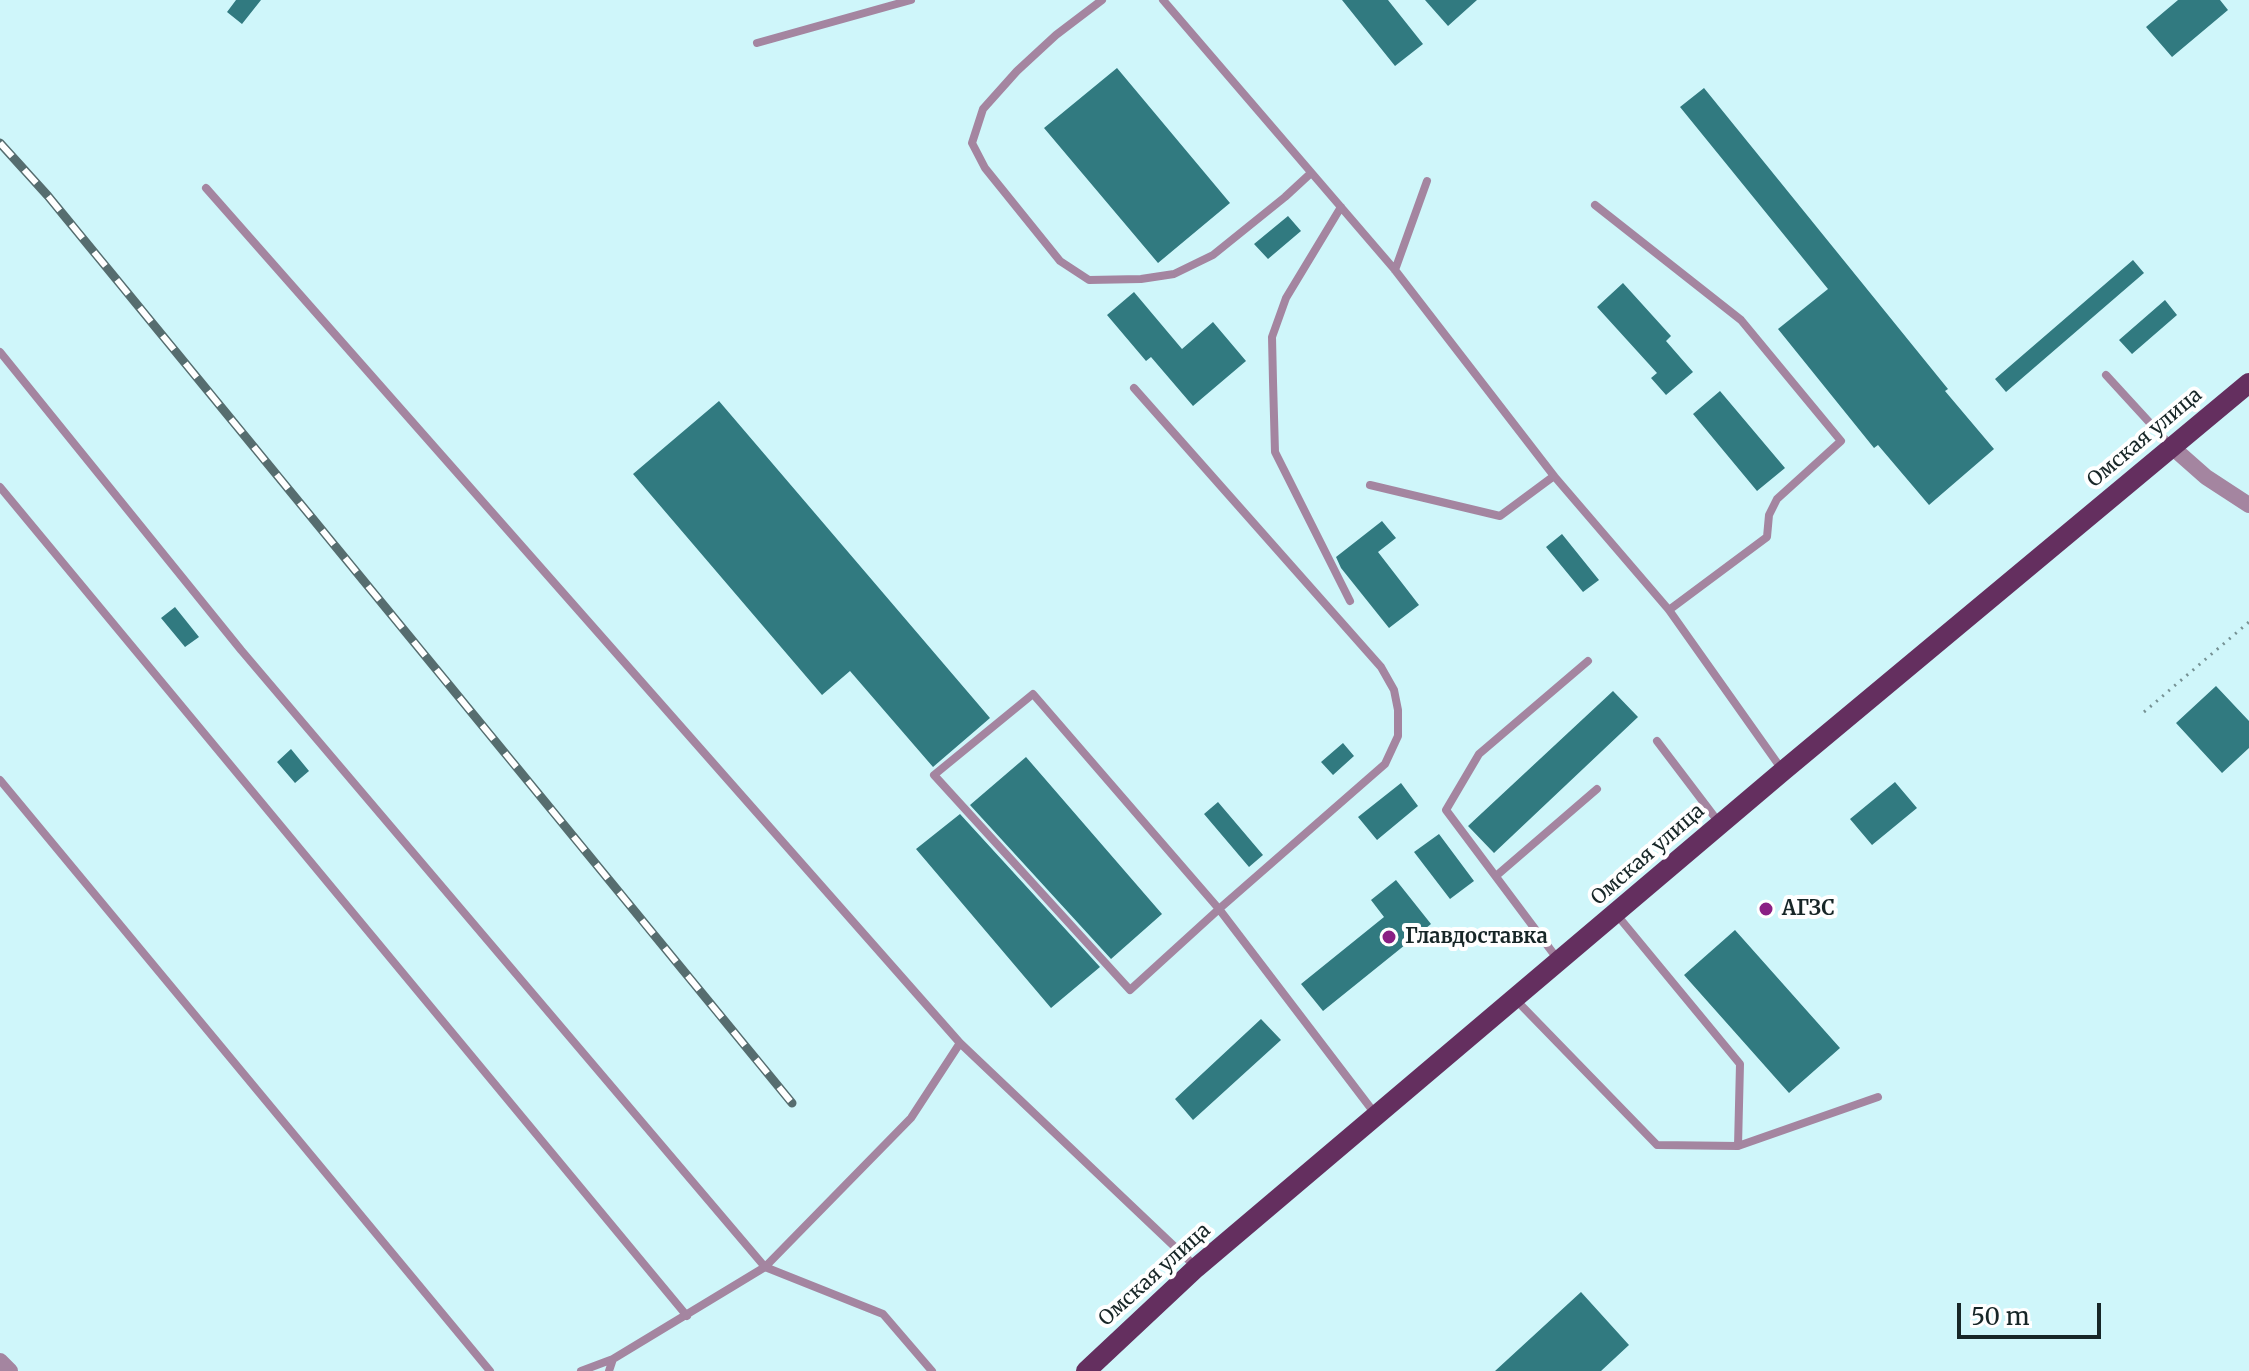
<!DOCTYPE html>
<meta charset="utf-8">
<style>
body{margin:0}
#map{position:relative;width:2249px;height:1371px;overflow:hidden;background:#cff6fa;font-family:Merriweather,serif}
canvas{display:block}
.scale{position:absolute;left:1957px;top:1303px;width:144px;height:36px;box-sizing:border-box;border:4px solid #172627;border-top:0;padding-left:10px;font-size:24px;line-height:28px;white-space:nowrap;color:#172627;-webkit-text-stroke:6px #fff;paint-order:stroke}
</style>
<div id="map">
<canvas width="2249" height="1371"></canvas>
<div class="scale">50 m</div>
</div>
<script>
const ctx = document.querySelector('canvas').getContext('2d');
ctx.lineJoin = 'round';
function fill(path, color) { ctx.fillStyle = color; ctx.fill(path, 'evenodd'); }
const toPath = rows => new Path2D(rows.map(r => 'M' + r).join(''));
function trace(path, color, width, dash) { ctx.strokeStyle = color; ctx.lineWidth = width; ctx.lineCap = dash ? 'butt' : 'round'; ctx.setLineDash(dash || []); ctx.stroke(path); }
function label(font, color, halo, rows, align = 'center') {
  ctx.font = font + ' Merriweather,serif'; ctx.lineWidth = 8; ctx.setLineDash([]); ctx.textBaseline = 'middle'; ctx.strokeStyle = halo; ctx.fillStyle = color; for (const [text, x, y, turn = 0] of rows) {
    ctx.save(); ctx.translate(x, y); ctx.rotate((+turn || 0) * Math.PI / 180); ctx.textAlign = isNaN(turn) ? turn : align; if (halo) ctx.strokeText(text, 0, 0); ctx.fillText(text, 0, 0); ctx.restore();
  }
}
const building = toPath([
 [236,0,261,0,242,24,227,12],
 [1342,0,1388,0,1423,44,1395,66],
 [1425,0,1477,0,1448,26],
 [2178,0,2220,0,2228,10,2172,57,2146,27],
 [1117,68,1230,203,1158,263,1044,128],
 [1704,88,1948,389,1945,391,1994,449,1929,505,1878,445,1874,448,1778,329,1828,289,1680,107],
 [1288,216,1301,231,1268,259,1254,244],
 [2133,260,2144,273,2006,392,1995,379],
 [1623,283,1671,336,1666,341,1693,372,1666,395,1651,378,1657,373,1597,307],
 [1134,292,1182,349,1213,322,1246,361,1193,406,1151,357,1146,361,1107,315],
 [2165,300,2177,315,2132,354,2119,340],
 [1720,391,1785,468,1757,491,1693,414],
 [719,401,990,718,933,767,850,671,822,695,633,474],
 [1382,521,1396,538,1378,552,1419,605,1389,628,1341,568,1336,557],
 [1562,534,1599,580,1583,592,1546,547],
 [175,607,199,637,185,647,161,618],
 [2216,686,2249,721,2249,748,2222,773,2176,723],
 [1613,691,1638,717,1494,853,1468,826],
 [1343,743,1354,756,1333,775,1321,762],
 [291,749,309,771,295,783,277,762],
 [1026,757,1162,914,1111,959,970,805],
 [1895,782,1917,808,1872,845,1850,819],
 [1401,783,1418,806,1377,840,1358,817],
 [1218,802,1263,855,1249,867,1204,814],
 [960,814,1100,967,1051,1008,916,849],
 [1439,834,1474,881,1450,899,1414,852],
 [1396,880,1431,924,1323,1011,1301,984,1384,917,1371,900],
 [1735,930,1840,1048,1789,1093,1684,975],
 [1261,1019,1281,1040,1193,1120,1175,1099],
 [1581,1292,1629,1345,1601,1371,1495,1371]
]);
const path = toPath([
 [2144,712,2249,622]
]);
const lane = toPath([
 [1102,0,1056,35,1017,71,983,109,972,143,985,168,1060,261,1089,280,1141,279,1174,274,1213,255,1285,197,1311,173],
 [1163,0,1395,270,1554,476,1669,610,1783,771],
 [757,43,911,0],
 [206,188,960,1043,1196,1267],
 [1595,205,1741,320,1841,441,1777,499,1769,515,1767,537,1669,610],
 [1341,207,1286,298,1272,337,1273,381,1275,452,1350,601],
 [1395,270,1427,181],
 [0,352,241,650,765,1267,883,1314,932,1371],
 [2106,375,2172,447],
 [1134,388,1381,667,1394,690,1398,710,1398,736,1385,764,1219,909,1130,990,934,775,1033,694,1219,909,1376,1115],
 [1370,485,1500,516,1554,476],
 [0,487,687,1316],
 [1657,741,1720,824],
 [0,780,490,1371],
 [1496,876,1597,789],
 [1617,915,1740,1064,1738,1146],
 [1559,961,1446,810,1479,754,1588,661],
 [1516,1000,1657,1145,1738,1146,1878,1097],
 [581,1371,613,1359],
 [609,1371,613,1359,765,1267,911,1118,960,1043]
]);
const street = toPath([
 [2172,447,2206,477,2249,505],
 [0,1361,10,1371]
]);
const primary = toPath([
 [1086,1371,1196,1268,1783,771,2249,383]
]);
const rail = toPath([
 [0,143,48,196,792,1103]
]);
const markers = [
 [1766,909,8,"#8a1f84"],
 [1389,937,8,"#8a1f84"]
];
const streetNames = [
 ["Омская улица",2145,438,-40],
 ["Омская улица",1648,855,-41],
 ["Омская улица",1155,1275,-42]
];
const poiNames = [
 ["АГЗС",1782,909],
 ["Главдоставка",1405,937]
];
fill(building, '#317a80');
trace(path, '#769294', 3, [2, 6]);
trace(lane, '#a485a0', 8);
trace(street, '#a485a0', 16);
trace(primary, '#642f5f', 20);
trace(rail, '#566d6f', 9);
trace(rail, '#fff', 6, [18]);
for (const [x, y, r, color] of markers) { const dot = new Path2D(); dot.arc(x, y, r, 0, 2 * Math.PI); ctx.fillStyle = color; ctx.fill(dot); trace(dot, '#fff', 3); }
label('20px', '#172627', '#fff', streetNames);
label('bold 20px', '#172627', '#fff', poiNames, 'left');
</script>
